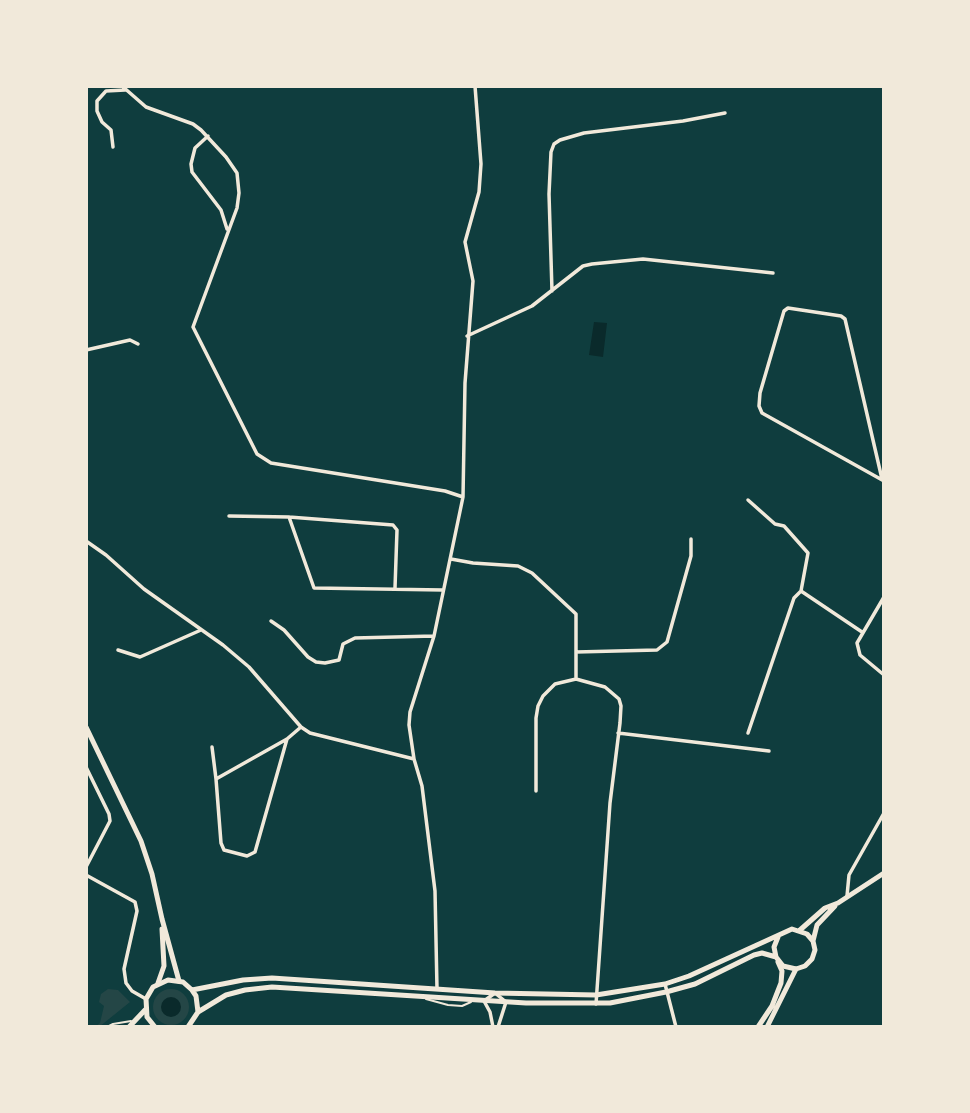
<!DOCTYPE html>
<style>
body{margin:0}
#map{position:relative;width:970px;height:1113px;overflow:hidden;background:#0f3d3e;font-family:"Open Sans",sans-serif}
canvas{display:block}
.frame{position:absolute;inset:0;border:88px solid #f1e9da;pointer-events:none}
</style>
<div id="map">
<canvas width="970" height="1113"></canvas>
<div class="frame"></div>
</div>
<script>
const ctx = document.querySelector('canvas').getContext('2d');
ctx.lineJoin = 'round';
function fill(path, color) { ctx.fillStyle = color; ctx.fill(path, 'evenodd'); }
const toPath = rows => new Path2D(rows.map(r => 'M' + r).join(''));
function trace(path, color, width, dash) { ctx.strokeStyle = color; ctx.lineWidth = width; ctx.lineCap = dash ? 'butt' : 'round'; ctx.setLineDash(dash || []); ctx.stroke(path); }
const green = toPath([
 '153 1007a18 18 0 1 1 36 0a18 18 0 1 1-36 0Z',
 [108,989,118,990,130,1002,99,1027,95,1027,100,1023,104,1006,99,1002,101,994]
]);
const water = toPath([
 [594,322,607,323,603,357,589,355],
 '161 1007a10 10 0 1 1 20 0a10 10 0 1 1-20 0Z'
]);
const service = toPath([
 [426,999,448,1005,462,1006,471,1002],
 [107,1027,113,1024,131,1021]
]);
const minor = toPath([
 [122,86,146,107,193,124,201,130,226,157,237,173,239,193,237,208,193,327,257,454,271,463,445,491,463,497],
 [208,136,195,148,191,164,192,172,221,210,227,229],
 [113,147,111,130,102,122,97,111,97,101,106,91,125,90],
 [552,291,549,194,551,152,554,144,560,140,584,133,683,121,725,113],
 [467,336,532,306,583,266,592,264,643,259,773,273],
 [86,350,130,340,138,344],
 [882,479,845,319,841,316,788,308,784,311,760,393,759,406,762,413,884,481],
 [748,500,775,524,784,526,808,553,801,591,862,632],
 [229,516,289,517,393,525,397,530,395,588],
 [289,517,314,588,443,590],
 [86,541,106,555,144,589,223,645,249,667,301,727,310,733,414,759],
 [451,559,473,563,518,566,532,573,576,614,576,679,605,687,619,699,621,706,620,723,610,803,596,1004],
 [884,597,857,643,860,655,884,675],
 [271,621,284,630,308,657,316,662,325,663,339,660,343,644,355,638,434,636],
 [118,650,140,657,201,630],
 [576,652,657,650,667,642,691,556,691,539],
 [618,733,769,751],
 [748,733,794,598,801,591],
 [287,739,255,852,247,856,224,850,221,843,216,779,287,739,301,727],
 [212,747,216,779],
 [86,767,109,814,110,821,86,867,86,875],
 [536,791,536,718,538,706,543,696,555,684,576,679],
 [86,875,135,902,137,911,124,969,126,983,132,991,146,999],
 [847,896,849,875,884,813],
 [665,984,676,1027],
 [437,989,435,891,422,786,414,759,409,725,410,712,434,636,463,497,465,383,473,281,465,242,479,192,481,164,475,86],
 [493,1027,490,1012,484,1001,495,993,506,1002,498,1027]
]);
const tertiary = toPath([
 [86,727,141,841,152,874,162,919,179,981],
 [158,983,164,966,162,929],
 [758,1027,772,1006,781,983,782,971,778,962],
 [767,1027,796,969]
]);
const secondary = toPath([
 [800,930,825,908,838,903,884,873],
 [813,941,817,925,835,906],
 [776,957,774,947,778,937],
 [192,990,243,980,272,978,495,993,596,995,665,984,689,976,792,929,807,934,813,941,815,950,812,959,805,966,796,969,783,966,776,957,762,953,754,955,695,984,666,992,610,1003,526,1003,272,987,245,990,226,995,198,1012],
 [129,1027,145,1010],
 [155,1027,147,1017,146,999,153,987,168,980,183,982,192,990,196,996,198,1012,188,1027]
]);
fill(green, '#244646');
fill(water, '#0a2a2b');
trace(service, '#f1e9da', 2);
trace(minor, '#f1e9da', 3.5);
trace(tertiary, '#f1e9da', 5);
trace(secondary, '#f1e9da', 5);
</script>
